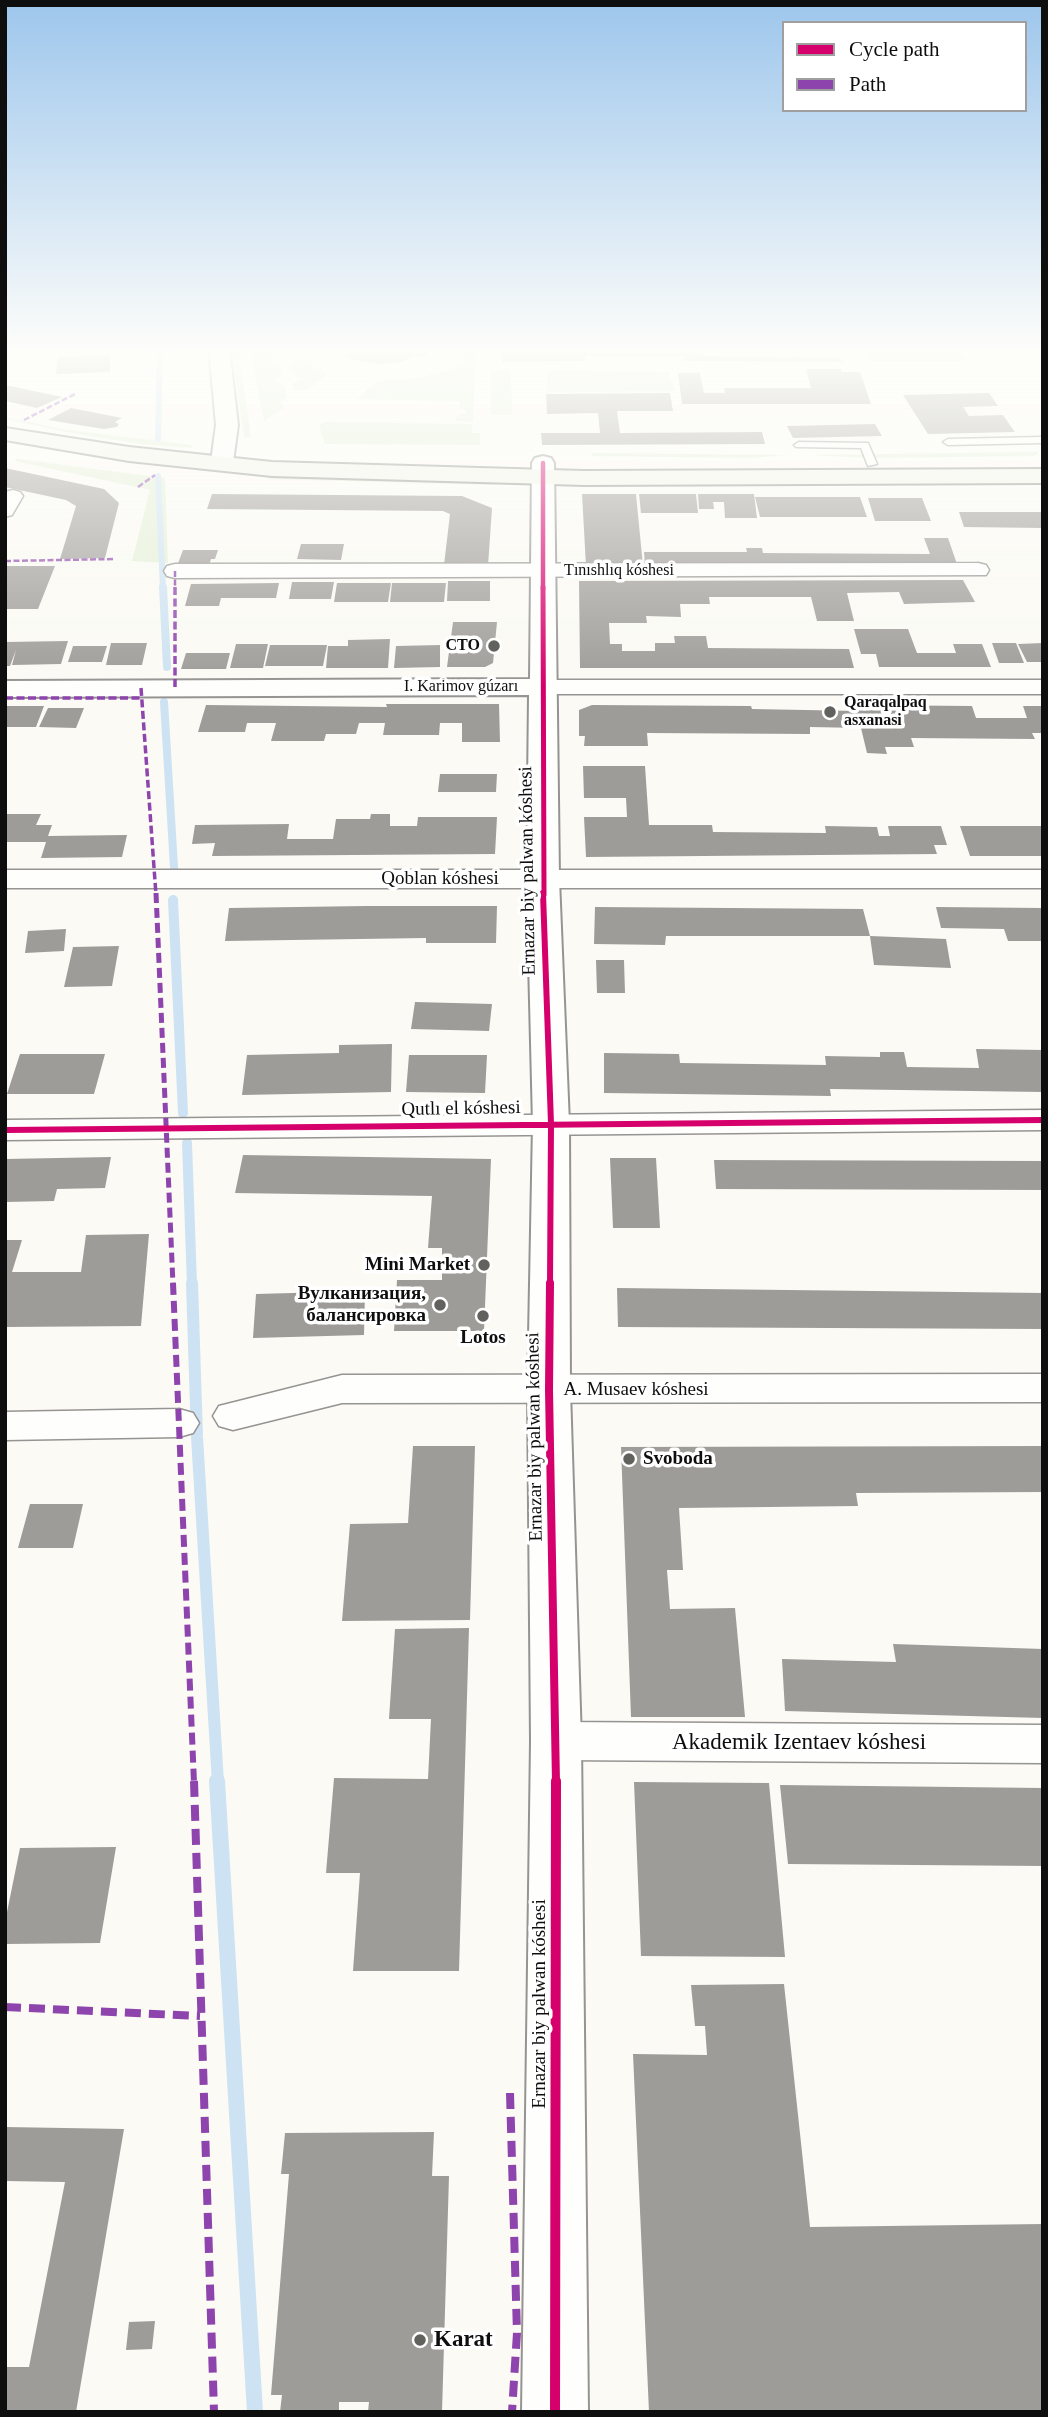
<!DOCTYPE html>
<meta charset="utf-8">
<style>
body{margin:0}
#map{position:relative;width:1048px;height:2417px;overflow:hidden;background:#fbfaf4;font-family:Georgia,serif}
canvas{display:block}
.frame{position:absolute;inset:0;border:7px solid #0e0e0e;pointer-events:none}
.legend{position:absolute;left:782px;top:21px;width:245px;height:91px;box-sizing:border-box;background:#fff;border:2px solid #9f9f9f;margin:0;padding:9px 12px;list-style:none;font-size:21px;color:#0e0e0e}
.legend li{display:flex;align-items:center;gap:14px;height:35px}
.legend b{width:35px;border:2px solid #9f9f9f}
</style>
<div id="map">
<canvas width="1048" height="2417"></canvas>
<div class="frame"></div>
<ul class="legend">
<li><b style="height:9px;background:#d6006c"></b>Cycle path</li>
<li><b style="height:9px;background:#8e44ad"></b>Path</li>
</ul>
</div>
<script>
const ctx = document.querySelector('canvas').getContext('2d');
ctx.lineJoin = 'round';
function fill(path, color) { ctx.fillStyle = color; ctx.fill(path, 'evenodd'); }
const toPath = rows => new Path2D(rows.map(r => 'M' + r).join(''));
function trace(path, color, width, dash) { ctx.strokeStyle = color; ctx.lineWidth = width; ctx.lineCap = dash ? 'butt' : 'round'; ctx.setLineDash(dash || []); ctx.stroke(path); }
function label(font, color, halo, rows, align = 'center') {
  ctx.font = font + ' Georgia,serif'; ctx.lineWidth = 7; ctx.setLineDash([]); ctx.textBaseline = 'middle'; ctx.strokeStyle = halo; ctx.fillStyle = color; for (const [text, x, y, turn = 0] of rows) {
    ctx.save(); ctx.translate(x, y); ctx.rotate((+turn || 0) * Math.PI / 180); ctx.textAlign = isNaN(turn) ? turn : align; if (halo) ctx.strokeText(text, 0, 0); ctx.fillText(text, 0, 0); ctx.restore();
  }
}
const green = toPath([
 [231,348,238,348,251,437,244,437],
 [250,348,278,348,280,354,268,360,280,365,282,375,273,380,284,385,287,398,279,402,285,407,264,421],
 [462,348,476,348,473,422,455,421,457,416,466,413,465,410,459,408,460,401,357,399,378,381,412,379,447,371,460,363,465,355],
 [298,359,307,359,317,369,328,373,309,389,295,391,292,384,302,379,292,374,289,365],
 [511,369,512,415,491,415,491,370],
 [548,370,669,372,675,391,547,392],
 [5,417,68,430,192,445,192,448,139,444,66,432,5,419],
 [324,422,472,424,472,433,480,433,480,445,325,444,319,425],
 [1038,452,1038,454,1033,456,869,458,813,455],
 [591,453,786,455,752,458,592,456],
 [17,459,165,478,168,563,132,561,150,490,14,461],
 [270,477,494,482,494,485,268,479]
]);
const forest = toPath([
 [957,348,966,360,961,362,871,362,864,349]
]);
const streamFar4 = toPath([
 [158,439,160,348],
 [158,476,163,589]
]);
const streamFar3 = toPath([
 [163,587,167,667],
 [164,702,174,867]
]);
const streamFar2 = toPath([
 [173,900,183,1113],
 [187,1143,192,1285]
]);
const streamFar1 = toPath([
 [192,1283,197,1437,218,1783]
]);
const stream = toPath([
 [217,1781,255,2412]
]);
const building = toPath([
 [350,348,426,348,428,352,424,357,414,356,400,362,378,364,350,359,346,355],
 [683,349,702,349,703,356,840,357,842,362,685,361,684,356,585,356,585,361,502,362,502,351],
 [110,354,110,372,56,374,58,357],
 [806,369,841,369,842,372,860,372,871,404,682,404,678,373,700,373,704,393,725,393,724,388,811,388],
 [5,385,62,397,37,408,5,401],
 [670,393,673,411,617,411,620,433,762,432,765,444,542,445,541,433,600,433,598,413,547,414,546,394],
 [989,393,998,406,963,407,969,416,1003,415,1015,432,928,434,903,395],
 [71,408,117,417,122,418,115,422,119,424,117,427,104,429,48,420],
 [875,424,882,436,793,438,787,426],
 [5,468,104,489,119,503,105,558,60,559,76,506,66,500,5,487],
 [212,494,462,496,492,508,488,566,444,565,450,514,443,511,207,509],
 [582,494,636,494,643,566,586,566],
 [639,494,696,494,698,513,641,513],
 [698,494,754,494,757,518,725,518,724,502,713,502,714,509,699,509],
 [755,497,860,497,867,517,760,517],
 [868,498,922,498,931,521,875,521],
 [959,512,1043,512,1043,528,964,527],
 [924,538,948,538,958,567,645,566,644,552,747,552,746,548,762,548,763,553,930,554],
 [301,544,344,544,341,560,297,559],
 [183,550,218,550,215,559,211,559,209,566,177,566],
 [5,566,55,566,38,609,5,609],
 [963,580,975,602,904,604,899,592,847,593,854,621,817,621,811,597,709,597,710,604,680,604,681,617,646,616,647,623,609,623,610,644,622,644,622,651,655,651,655,643,675,643,674,636,706,636,708,648,849,649,854,668,580,668,579,581],
 [448,581,490,581,490,601,447,601],
 [292,582,334,582,331,599,289,599],
 [279,583,276,598,221,598,219,606,185,606,191,584],
 [337,583,391,583,388,602,334,602],
 [392,583,446,583,444,602,390,602],
 [453,622,497,622,493,663,485,667,447,667],
 [854,629,908,629,917,653,956,653,953,644,982,644,991,667,879,667,876,654,861,654],
 [390,639,388,668,326,668,328,646,348,646,348,640],
 [68,641,61,664,12,665,16,650,10,666,5,666,5,642],
 [111,643,147,643,142,665,106,665],
 [992,643,1016,643,1024,663,999,663],
 [1043,643,1043,662,1027,662,1018,644],
 [236,644,268,644,263,668,230,668],
 [270,645,327,645,323,666,265,666],
 [440,645,440,667,394,668,396,646],
 [73,646,107,646,102,662,68,662],
 [186,653,230,653,226,669,181,669],
 [386,704,499,704,500,742,462,742,462,723,440,723,439,735,383,735,385,723,359,723,356,734,326,734,324,741,271,741,276,723,247,723,245,732,198,732,206,705,387,707],
 [592,705,751,706,752,709,858,711,856,705,972,706,976,718,1027,718,1023,706,1043,706,1043,733,1032,733,1035,739,911,738,914,747,885,747,887,754,867,753,861,728,810,727,810,734,647,733,648,746,584,746,585,736,579,736,579,710],
 [5,706,44,706,36,727,5,727],
 [48,708,84,708,76,728,39,727],
 [583,766,645,766,649,825,712,825,713,832,826,833,825,826,877,827,879,836,890,836,888,826,941,826,947,845,934,845,937,854,586,857,584,817,627,817,626,798,584,798],
 [440,774,497,774,496,792,438,792],
 [5,814,41,814,36,825,52,825,48,836,127,835,122,857,41,858,46,842,5,842],
 [371,814,390,814,390,826,417,826,418,817,497,817,495,854,212,856,215,843,192,844,195,825,289,824,287,839,333,839,336,819,370,819],
 [960,826,1043,826,1043,856,970,856],
 [366,906,497,906,496,943,426,943,426,938,225,941,229,908],
 [595,907,863,909,870,936,666,936,665,945,594,944],
 [936,907,1043,908,1043,941,1008,941,1004,929,941,928],
 [66,929,64,951,25,953,28,931],
 [870,936,946,939,951,968,874,965],
 [119,946,112,986,64,987,73,947],
 [596,960,624,960,625,993,597,993],
 [415,1002,492,1004,489,1031,411,1029],
 [392,1044,391,1092,242,1095,247,1055,339,1053,339,1045],
 [976,1049,1043,1050,1043,1092,830,1089,831,1096,604,1093,604,1053,679,1054,680,1063,826,1065,825,1056,880,1057,880,1052,904,1052,907,1067,979,1068],
 [20,1054,105,1054,94,1094,7,1094],
 [409,1055,487,1055,485,1093,406,1092],
 [243,1155,491,1159,484,1331,394,1331,397,1280,442,1280,442,1248,428,1248,432,1196,235,1193],
 [111,1157,105,1188,57,1189,54,1201,5,1202,5,1159],
 [610,1158,656,1158,660,1228,613,1228],
 [714,1160,1043,1161,1043,1190,716,1189],
 [149,1234,141,1326,5,1327,5,1240,22,1240,12,1272,81,1272,86,1235],
 [617,1288,1043,1293,1043,1329,618,1327],
 [365,1291,364,1335,253,1338,256,1294],
 [413,1446,475,1446,470,1620,342,1621,350,1524,408,1523],
 [1043,1446,1043,1492,856,1493,858,1506,679,1508,683,1570,667,1570,670,1609,735,1608,745,1717,631,1717,621,1447],
 [30,1504,83,1504,73,1548,18,1548],
 [469,1628,459,1971,353,1971,360,1873,326,1873,334,1778,428,1779,431,1719,389,1719,395,1629],
 [893,1644,1043,1649,1043,1718,785,1711,782,1659,896,1662],
 [634,1782,769,1783,785,1957,641,1956],
 [780,1785,1043,1788,1043,1866,788,1864],
 [116,1847,100,1943,5,1944,5,1922,20,1848],
 [784,1984,810,2227,1043,2224,1043,2412,649,2412,633,2054,707,2055,705,2026,695,2026,691,1985],
 [5,2127,124,2129,76,2412,5,2412,5,2367,29,2367,65,2182,5,2181],
 [434,2132,432,2176,449,2176,442,2412,368,2412,369,2402,339,2402,339,2412,280,2412,282,2395,271,2395,289,2174,281,2174,285,2133],
 [155,2321,152,2349,126,2350,129,2322]
]);
const service = toPath([
 [1042,437,1042,443,948,445,943,442,948,439,1042,437],
 [799,442,868,443,877,464,868,466,861,448,796,447,794,445,799,442]
]);
const minor = toPath([
 [13,490,20,492,23,496,12,515,5,517,5,492,13,490],
 [978,563,986,565,989,570,986,575,175,578,167,576,164,571,167,566,175,564,978,563],
 [543,680,1043,680,1043,694,543,694,534,692,531,687,534,682,543,680],
 [5,870,1043,870,1043,888,5,888,5,870],
 [1043,1110,1043,1130,5,1140,5,1120,1043,1110],
 [1043,1374,1043,1402,342,1403,233,1430,219,1426,213,1416,219,1406,342,1375,1043,1374],
 [179,1409,193,1413,199,1423,193,1433,179,1437,5,1440,5,1412,179,1409],
 [556,1722,1043,1725,1043,1763,556,1760,540,1755,533,1741,540,1727,556,1722]
]);
const tertiary = toPath([
 [209,348,229,348,238,425,233,462,230,467,222,469,214,467,211,462,216,425,209,348],
 [543,456,551,458,554,463,559,879,569,1124,570,1390,581,1741,588,2412,522,2412,531,1741,528,1390,533,1124,527,879,529,695,5,697,5,681,530,679,532,463,535,458,543,456]
]);
const secondary = toPath([
 [5,428,129,447,272,462,584,471,1043,469,1043,483,584,485,272,476,129,461,5,440,5,428]
]);
const quietFar4 = toPath([
 [24,420,77,393],
 [138,487,155,475],
 [5,561,115,559],
 [175,571,175,589]
]);
const quietFar3 = toPath([
 [175,587,175,688],
 [141,688,156,895],
 [5,698,143,698]
]);
const quietFar2 = toPath([
 [156,893,173,1285]
]);
const quietFar1 = toPath([
 [173,1283,194,1783]
]);
const quiet = toPath([
 [194,1781,214,2412],
 [5,2007,200,2016],
 [510,2093,517,2333,512,2412]
]);
const cyclewayFar4 = toPath([
 [543,463,543,589]
]);
const cyclewayFar3 = toPath([
 [543,587,544,895]
]);
const cyclewayFar2 = toPath([
 [543,893,551,1124,550,1285],
 [5,1130,1043,1120]
]);
const cyclewayFar1 = toPath([
 [550,1283,549,1390,556,1783]
]);
const cycleway = toPath([
 [555,2412,556,1781]
]);
const markers = [
 [494,646,7,"#61615e"],
 [830,712,7,"#61615e"],
 [484,1265,7,"#61615e"],
 [440,1305,7,"#61615e"],
 [483,1316,7,"#61615e"],
 [629,1459,7,"#61615e"],
 [420,2340,7,"#61615e"]
];
const farStreetnames = [
 ["Tınıshlıq kóshesi",619,571],
 ["I. Karimov gúzarı",461,687]
];
const farPoinames = [
 ["СТО",480,646],
 ["Qaraqalpaq",844,703,"left"],
 ["asxanasi",844,721,"left"]
];
const streetNames = [
 ["Ernazar biy palwan kóshesi",528,871,-91],
 ["Qoblan kóshesi",440,879],
 ["Qutlı el kóshesi",461,1109,-1],
 ["A. Musaev kóshesi",636,1390],
 ["Ernazar biy palwan kóshesi",535,1437,-91],
 ["Ernazar biy palwan kóshesi",540,2004,-90]
];
const poiNames = [
 ["Mini Market",470,1265],
 ["Вулканизация,",426,1294],
 ["балансировка",426,1316],
 ["Lotos",483,1338,"center"],
 ["Svoboda",643,1459,"left"]
];
const nearStreetnames = [
 ["Akademik Izentaev kóshesi",799,1743]
];
const nearPoinames = [
 ["Karat",434,2340]
];
fill(green, '#e3efd6');
fill(forest, '#d3e6c4');
trace(streamFar4, '#cde2f2', 6);
trace(streamFar3, '#cde2f2', 8);
trace(streamFar2, '#cde2f2', 10);
trace(streamFar1, '#cde2f2', 12);
trace(stream, '#cde2f2', 16);
fill(building, '#9e9c99');
trace(service, '#959492', 3);
trace(minor, '#959492', 3);
trace(tertiary, '#959492', 4);
trace(secondary, '#8b8b88', 4);
fill(service, '#fefefd');
fill(minor, '#fefefd');
fill(tertiary, '#fefefd');
fill(secondary, '#f4f4eb');
trace(quietFar4, '#8e44ad', 2.5, [6, 2.5]);
trace(quietFar3, '#8e44ad', 3.5, [8, 3.5]);
trace(quietFar2, '#8e44ad', 5, [10, 5]);
trace(quietFar1, '#8e44ad', 6, [12, 6]);
trace(quiet, '#8e44ad', 8, [16, 8]);
trace(cyclewayFar4, '#d6006c', 4.5);
trace(cyclewayFar3, '#d6006c', 5);
trace(cyclewayFar2, '#d6006c', 6);
trace(cyclewayFar1, '#d6006c', 8);
trace(cycleway, '#d6006c', 10);
const sky = ctx.createLinearGradient(0, 0, 0, 686);
sky.addColorStop(0, '#9dc6ec');
sky.addColorStop(0.51, '#fdfdfa');
sky.addColorStop(1, '#fdfdfa00');
ctx.fillStyle = sky;
ctx.fillRect(0, 0, 1048, 686);
for (const [x, y, r, color] of markers) { const dot = new Path2D(); dot.arc(x, y, r, 0, 2 * Math.PI); ctx.fillStyle = color; ctx.fill(dot); trace(dot, '#fff', 2.5); }
label('16px', '#0e0e0e', '#fff', farStreetnames);
label('bold 16px', '#0e0e0e', '#fff', farPoinames, 'right');
label('19px', '#0e0e0e', '#fff', streetNames);
label('bold 19px', '#0e0e0e', '#fff', poiNames, 'right');
label('23px', '#0e0e0e', '#fff', nearStreetnames);
label('bold 23px', '#0e0e0e', '#fff', nearPoinames, 'left');
</script>
